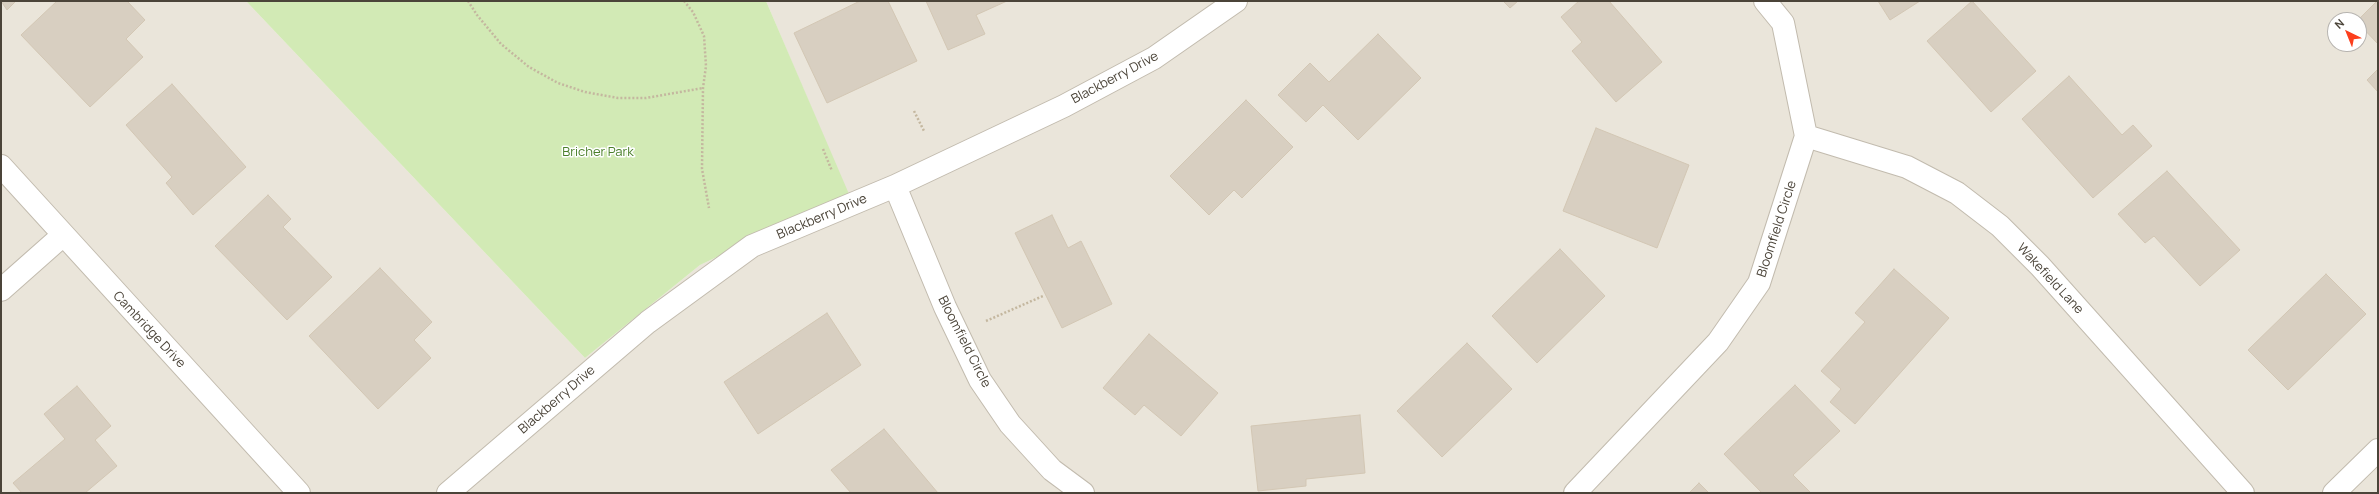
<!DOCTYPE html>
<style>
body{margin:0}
#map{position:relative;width:2379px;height:494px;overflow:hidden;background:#f6f3ec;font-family:Manrope,sans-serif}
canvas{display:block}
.frame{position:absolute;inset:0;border:2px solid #4b4439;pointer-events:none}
.north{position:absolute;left:2327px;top:12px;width:40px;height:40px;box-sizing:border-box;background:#fff;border:1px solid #b7b4b0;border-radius:50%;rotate:317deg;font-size:11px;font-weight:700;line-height:16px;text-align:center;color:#4b4439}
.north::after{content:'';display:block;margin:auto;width:14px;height:18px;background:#fc3f1d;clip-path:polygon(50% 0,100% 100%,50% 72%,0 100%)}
</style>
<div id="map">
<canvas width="2379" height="494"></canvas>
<div class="frame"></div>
<div class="north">N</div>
</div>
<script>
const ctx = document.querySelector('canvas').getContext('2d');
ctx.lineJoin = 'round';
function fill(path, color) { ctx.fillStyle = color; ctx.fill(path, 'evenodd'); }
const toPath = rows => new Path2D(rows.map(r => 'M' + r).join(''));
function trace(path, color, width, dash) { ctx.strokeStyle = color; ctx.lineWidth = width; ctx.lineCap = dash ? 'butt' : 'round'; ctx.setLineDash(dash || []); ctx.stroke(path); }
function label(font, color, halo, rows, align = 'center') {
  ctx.font = font + ' Manrope,sans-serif'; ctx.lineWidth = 3; ctx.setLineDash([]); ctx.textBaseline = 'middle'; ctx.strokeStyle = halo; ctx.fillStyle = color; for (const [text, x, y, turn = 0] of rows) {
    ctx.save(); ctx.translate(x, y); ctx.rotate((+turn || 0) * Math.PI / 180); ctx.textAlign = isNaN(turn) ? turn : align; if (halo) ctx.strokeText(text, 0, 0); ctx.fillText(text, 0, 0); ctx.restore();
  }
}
const residential = toPath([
 [1,1,246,1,585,358,700,265,848,194,766,1,2378,1,2378,493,1,493],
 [2335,20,2359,20,2359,44,2335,44]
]);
const green = toPath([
 [246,1,766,1,849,194,700,265,585,358]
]);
const building = toPath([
 [1,1,16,1,7,10,1,1],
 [57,1,127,1,145,20,126,39,143,57,90,107,21,35,57,1],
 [860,1,888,1,917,61,827,103,794,33,860,1],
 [926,1,1007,1,976,15,985,34,948,50,926,1],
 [1503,1,1518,1,1510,8,1503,1],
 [1579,1,1609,1,1662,62,1616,102,1572,51,1582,42,1561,17,1579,1],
 [1878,1,1920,1,1890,20,1878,1],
 [1972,1,2036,71,1991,112,1927,41,1972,1],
 [2377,1,2378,1,2378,44,2359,24,2358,20,2377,1],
 [1378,34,1421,78,1358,140,1323,105,1306,122,1278,95,1310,63,1329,82,1378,34],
 [2378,69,2378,92,2367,80,2378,69],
 [2069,76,2122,135,2133,125,2152,146,2093,198,2022,119,2069,76],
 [172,84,246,167,193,215,166,183,172,177,126,125,172,84],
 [1246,100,1293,147,1242,198,1234,190,1209,215,1170,176,1246,100],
 [1596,128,1689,165,1657,248,1563,211,1596,128],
 [2167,171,2240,250,2200,286,2154,236,2145,243,2118,214,2167,171],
 [268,195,291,219,283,227,332,277,287,320,215,246,268,195],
 [1052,215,1068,248,1081,241,1112,304,1062,328,1015,233,1052,215],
 [1560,249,1605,296,1537,363,1492,316,1560,249],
 [380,268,432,322,414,340,431,358,378,409,309,336,380,268],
 [1894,269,1949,318,1855,424,1830,402,1841,389,1821,371,1865,322,1855,313,1894,269],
 [2326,274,2366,314,2288,390,2248,350,2326,274],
 [827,313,861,365,758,434,724,382,827,313],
 [1149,334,1218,393,1181,436,1144,405,1135,415,1103,388,1149,334],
 [1467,343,1512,389,1442,457,1397,411,1467,343],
 [1795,385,1840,431,1793,475,1811,493,1762,493,1724,454,1795,385],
 [77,386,111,426,95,440,117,466,85,493,22,493,13,483,65,439,44,414,77,386],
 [1360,415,1365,473,1306,479,1306,486,1258,491,1251,426,1360,415],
 [884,429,938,493,851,493,831,470,884,429],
 [1699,483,1709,493,1689,493,1699,483]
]);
const path = toPath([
 [468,1,477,15,501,44,529,67,558,83,585,92,618,98,646,98,703,88],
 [684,1,693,12,704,36,706,66,703,88,702,169,709,208],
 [914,111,924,131],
 [823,149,832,171],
 [986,321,1043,296]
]);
const minor = toPath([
 [1806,136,1907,167,1957,193,2000,226,2040,266,2243,493],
 [1,166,299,493],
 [895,186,945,307,980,380,1010,424,1052,470,1083,493],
 [1,290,62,236],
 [448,493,648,322,752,246,895,186,1064,106,1154,58,1236,1],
 [1575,493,1718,342,1759,283,1806,136,1783,23,1765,1],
 [2334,493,2378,450]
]);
const streetNames = [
 ["Blackberry Drive",1115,78,-28],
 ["Blackberry Drive",822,217,-23],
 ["Bloomfield Circle",1777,229,-72],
 ["Wakefield Lane",2050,279,47],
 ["Cambridge Drive",149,330,47],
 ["Bloomfield Circle",964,342,63],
 ["Blackberry Drive",557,400,-41]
];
const parkNames = [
 ["Bricher Park",598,152]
];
fill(residential, '#eae5da');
fill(green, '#d2eab5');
fill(building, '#d8cfc1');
trace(building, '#d3c7b4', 1);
trace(minor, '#c2bbae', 24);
trace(path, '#c4b79f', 2.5, [2, 2]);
trace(minor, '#fff', 22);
label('13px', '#4b4439', '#fff', streetNames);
label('13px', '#4a7f2a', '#fff', parkNames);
</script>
